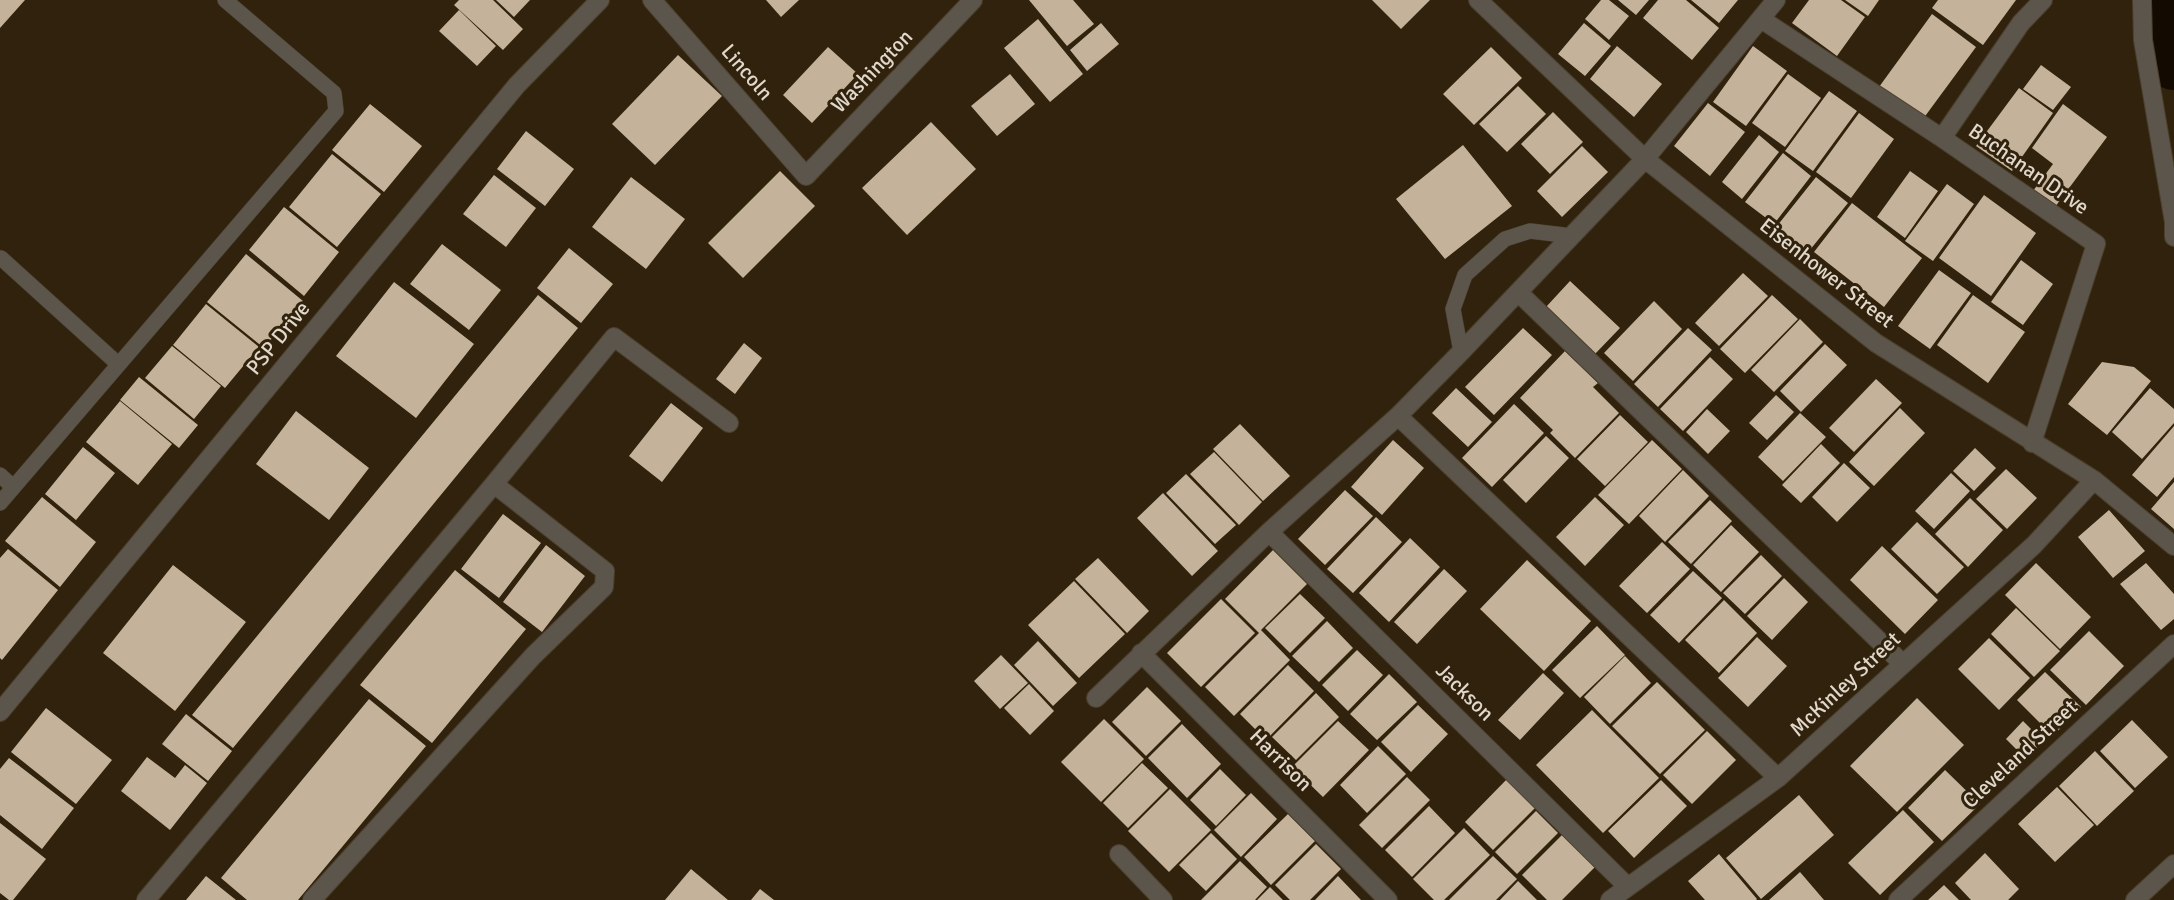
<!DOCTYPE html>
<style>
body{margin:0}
canvas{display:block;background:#30220c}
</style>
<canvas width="2174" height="900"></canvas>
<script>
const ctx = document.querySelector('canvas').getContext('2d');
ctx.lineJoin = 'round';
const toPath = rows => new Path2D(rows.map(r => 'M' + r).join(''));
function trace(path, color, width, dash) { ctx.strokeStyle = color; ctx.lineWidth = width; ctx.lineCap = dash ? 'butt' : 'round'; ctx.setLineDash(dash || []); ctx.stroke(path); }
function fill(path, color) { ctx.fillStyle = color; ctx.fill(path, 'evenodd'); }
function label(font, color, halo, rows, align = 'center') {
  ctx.font = font + ' Signika,sans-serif'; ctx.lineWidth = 6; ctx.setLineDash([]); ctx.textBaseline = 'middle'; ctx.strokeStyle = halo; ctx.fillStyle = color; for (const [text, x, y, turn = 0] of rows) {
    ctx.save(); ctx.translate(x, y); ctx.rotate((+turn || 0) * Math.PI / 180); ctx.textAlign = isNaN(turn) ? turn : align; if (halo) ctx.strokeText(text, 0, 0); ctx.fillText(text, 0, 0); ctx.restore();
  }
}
const river = toPath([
 [2166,0,2174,60]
]);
const building = toPath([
 [0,0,25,0,0,28],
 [459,0,493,0,523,29,503,50,454,5],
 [496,0,530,0,514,17],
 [766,0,799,0,781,17],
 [1029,0,1073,0,1094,24,1067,46],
 [1372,0,1430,0,1401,29],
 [1601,0,1609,0,1629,16,1609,40,1585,19],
 [1618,0,1649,0,1636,15],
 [1658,0,1686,0,1719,28,1692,60,1643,18],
 [1691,0,1738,0,1719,23],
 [1809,0,1841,0,1865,17,1837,56,1792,23],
 [1845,0,1879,0,1868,16],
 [1938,0,2016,0,1983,45,1932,8],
 [459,10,496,46,477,66,439,31],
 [1932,14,1976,47,1923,119,1879,87],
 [1038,19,1083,74,1050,102,1004,48],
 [1101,23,1119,44,1087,71,1070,50],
 [1584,23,1611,46,1585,76,1558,54],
 [1617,46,1662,84,1634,117,1590,79],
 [1753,46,1787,71,1746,126,1713,102],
 [828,47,858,74,812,123,783,95],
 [1491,47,1522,78,1474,125,1443,94],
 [678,55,722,96,655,165,612,124],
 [2041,65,2071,87,2053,110,2023,89],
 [1010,74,1035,104,997,136,971,106],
 [1788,74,1821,98,1785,147,1752,123],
 [1518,86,1546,114,1507,152,1479,124],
 [2019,88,2053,113,2012,171,1976,146],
 [1829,91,1857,111,1813,171,1785,151],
 [1708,103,1745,132,1710,176,1674,146],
 [370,104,422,146,384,192,332,150],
 [2063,104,2107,137,2055,207,2033,191,2053,164,2032,148],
 [1553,112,1583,142,1550,174,1521,144],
 [1859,113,1894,139,1851,198,1816,172],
 [931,122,976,169,907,235,862,188],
 [526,131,574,169,545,206,497,169],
 [1759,135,1779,152,1742,199,1722,182],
 [1463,145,1512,206,1445,259,1396,199],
 [1582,146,1608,172,1562,217,1537,191],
 [1783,153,1811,176,1774,224,1745,202],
 [332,154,381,194,337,247,289,207],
 [780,171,815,206,743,278,708,243],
 [1910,171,1938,191,1905,238,1877,217],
 [494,175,536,208,506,247,463,214],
 [631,177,685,219,646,269,592,227],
 [1816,177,1848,203,1805,256,1773,231],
 [1947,184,1974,204,1933,261,1905,241],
 [1984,195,2036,233,1991,296,1939,258],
 [1852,203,1922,258,1884,307,1814,252],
 [284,207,339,252,304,296,249,250],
 [442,244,501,290,469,330,410,284],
 [569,248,613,284,581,323,537,288],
 [246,254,303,301,264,348,207,302],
 [2021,260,2053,284,2023,325,1991,302],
 [1939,270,1971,293,1930,349,1898,326],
 [1743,273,1768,296,1719,346,1695,323],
 [1570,281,1620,328,1595,354,1546,307],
 [394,282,474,344,416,418,336,356],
 [538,295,578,328,233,748,192,715],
 [1772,295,1798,319,1745,373,1720,349],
 [1973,295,2025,332,1988,383,1937,345],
 [1654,301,1682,329,1633,381,1604,353],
 [206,304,259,347,225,388,173,345],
 [1800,319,1823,342,1774,392,1751,370],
 [1523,328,1552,355,1494,415,1465,387],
 [1688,328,1712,350,1658,407,1634,384],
 [744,343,762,358,735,394,716,379],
 [1825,344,1847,365,1801,412,1780,391],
 [172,346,221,386,194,419,145,378],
 [1565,351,1598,383,1593,387,1619,413,1575,458,1550,433,1553,430,1520,398],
 [1710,357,1733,379,1683,431,1660,409],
 [2102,362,2134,367,2151,381,2107,435,2068,404],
 [139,377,198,425,179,448,120,400],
 [1876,379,1902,403,1854,452,1829,428],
 [1456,388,1492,422,1468,447,1432,413],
 [2150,388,2174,409,2174,423,2142,459,2112,432],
 [1776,395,1794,412,1767,440,1749,423],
 [120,401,172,444,138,485,86,442],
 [671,403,703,428,662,482,629,456],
 [1514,404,1544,433,1492,487,1462,458],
 [1900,408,1925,433,1874,486,1849,462],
 [1707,409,1730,431,1708,454,1686,432],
 [296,411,369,468,329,520,256,464],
 [1800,413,1826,437,1783,481,1758,457],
 [1620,415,1648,442,1605,486,1577,459],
 [1240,424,1290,476,1263,501,1213,449],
 [2174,426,2174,477,2157,497,2132,475],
 [1546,436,1569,458,1526,503,1503,480],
 [1393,440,1424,468,1382,515,1351,487],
 [1652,440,1682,469,1629,524,1598,495],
 [1821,444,1840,463,1801,503,1782,485],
 [83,447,115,473,76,520,45,494],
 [1975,448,1996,468,1974,491,1953,471],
 [1214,452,1262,502,1239,525,1190,474],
 [1844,463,1870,488,1837,522,1812,497],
 [2006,469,2037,498,2007,529,1976,499],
 [1683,470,1709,496,1665,542,1639,516],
 [1951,473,1970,491,1934,529,1915,511],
 [1186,474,1236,525,1215,544,1166,493],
 [2174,482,2174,529,2151,509],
 [1345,490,1373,516,1325,565,1298,539],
 [1163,493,1218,551,1192,576,1137,518],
 [42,497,96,542,60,587,5,541],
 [1595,497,1624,525,1585,566,1556,537],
 [1970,498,2003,530,1968,567,1935,534],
 [1710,500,1732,521,1691,564,1668,542],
 [2109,510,2145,551,2113,578,2078,537],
 [503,514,541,543,499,598,461,569],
 [1376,517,1402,542,1353,593,1327,569],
 [1917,522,1964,567,1937,594,1891,549],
 [1731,525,1759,552,1721,592,1693,565],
 [1410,538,1440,567,1389,622,1359,593],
 [1662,542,1690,569,1647,613,1619,586],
 [546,545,585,576,542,632,503,602],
 [1882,546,1938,600,1905,634,1850,580],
 [8,549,58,590,2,660,0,658,0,558],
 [1273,550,1307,584,1261,630,1290,660,1234,716,1205,687,1259,633,1225,599],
 [1761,555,1782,576,1745,614,1723,593],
 [1098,558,1149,611,1127,633,1075,579],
 [1527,560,1591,621,1544,671,1480,609],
 [2036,563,2091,617,2060,649,2005,595],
 [2146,563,2174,594,2174,619,2161,630,2120,584],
 [173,565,246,622,175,711,103,653],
 [1444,569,1467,591,1417,644,1394,622],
 [455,570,526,629,432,743,360,685],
 [1693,571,1722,598,1679,643,1650,615],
 [1784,578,1808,602,1772,640,1747,616],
 [1074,581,1125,634,1079,678,1028,625],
 [1300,594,1325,618,1290,653,1265,628],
 [1221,599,1255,633,1201,687,1167,653],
 [1724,600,1757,633,1719,673,1685,640],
 [2016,608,2060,651,2034,677,1991,634],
 [1327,621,1353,648,1319,682,1292,656],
 [1597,626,1625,655,1580,698,1552,670],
 [2089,631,2124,666,2086,705,2050,670],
 [1757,637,1787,666,1748,707,1718,678],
 [1989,638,2030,678,1999,710,1958,669],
 [1038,641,1077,683,1053,706,1014,665],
 [1357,650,1383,675,1348,711,1322,685],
 [1001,655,1028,683,1000,709,974,681],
 [1625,656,1651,683,1610,724,1584,697],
 [1288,665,1314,691,1266,740,1240,714],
 [2045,672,2081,707,2053,736,2017,700],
 [1543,673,1564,693,1520,740,1498,720],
 [1389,674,1417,702,1377,740,1350,714],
 [1657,682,1705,730,1660,774,1612,726],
 [1029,684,1054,711,1030,735,1004,708],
 [1147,687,1181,721,1146,756,1112,722],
 [1316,693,1339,717,1296,760,1272,737],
 [1917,698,1964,745,1897,812,1850,766],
 [369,699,426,746,298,900,247,900,221,878],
 [1418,705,1448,734,1411,772,1381,742],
 [46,708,112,760,76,804,11,752],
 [1592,710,1659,778,1603,833,1536,765],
 [186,714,232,751,208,781,162,744],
 [1104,719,1144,759,1101,802,1061,762],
 [2132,720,2168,757,2135,788,2100,751],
 [1338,721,1369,750,1323,797,1292,767],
 [2023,721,2043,741,2026,759,2006,739],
 [1182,724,1221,764,1187,798,1148,758],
 [1707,731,1736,760,1692,804,1663,775],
 [1378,746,1406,774,1367,813,1340,785],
 [2095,751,2134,791,2097,826,2059,786],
 [147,757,175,778,185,765,207,783,170,830,121,791],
 [9,758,74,808,42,849,0,815,0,769],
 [1142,763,1168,788,1128,828,1103,803],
 [1220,769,1246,795,1216,826,1190,800],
 [1945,770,1980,804,1942,841,1908,808],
 [1407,777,1430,800,1382,848,1359,825],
 [1508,778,1537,806,1493,850,1465,822],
 [1661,780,1687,806,1634,858,1608,831],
 [2057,787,2094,825,2055,862,2018,824],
 [1170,789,1211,830,1169,872,1128,831],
 [1251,793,1277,819,1241,857,1214,830],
 [1799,795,1834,835,1761,899,1726,858],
 [1429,806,1455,833,1412,877,1385,850],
 [1903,810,1934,842,1880,895,1848,863],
 [1536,811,1558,833,1517,874,1495,852],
 [1288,814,1315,841,1271,885,1244,857],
 [0,823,46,859,13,900,9,900,0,893],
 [1464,828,1490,855,1444,900,1434,900,1413,879],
 [1211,833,1237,859,1206,891,1179,865],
 [1563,834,1596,866,1562,900,1547,900,1522,875],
 [1316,844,1341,869,1310,900,1290,900,1275,885],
 [1985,853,2019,889,2008,900,1971,900,1955,883],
 [1719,854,1757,899,1756,900,1705,900,1688,881],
 [1493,856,1517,879,1496,900,1449,900],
 [1240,861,1267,887,1255,900,1201,900],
 [691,869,728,900,665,900],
 [1800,872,1824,900,1769,900],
 [206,876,236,900,186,900],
 [1338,876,1361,900,1315,900],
 [1518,881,1537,900,1500,900],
 [1944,885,1959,900,1928,900],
 [1270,887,1283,900,1257,900],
 [760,889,774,900,751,900]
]);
const lane = toPath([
 [1,258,118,364],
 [1461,352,1453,309,1465,275,1505,239,1530,231,1572,236],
 [0,475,13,487],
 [0,503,336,111,334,93,225,0]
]);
const street = toPath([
 [652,0,806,176,973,0],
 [1478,0,1645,159,1876,343,2094,480,2174,546],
 [2142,0,2143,40,2174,222,2174,237],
 [1761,19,1942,138,2096,244,2032,443],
 [1942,138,2021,23,2043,0],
 [1519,293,1902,663],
 [1398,416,1778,778],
 [1269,532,1627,886],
 [1141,653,1388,900],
 [1096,698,1269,532,1398,416,1461,352,1645,159,1776,0],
 [0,712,517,85,600,0],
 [1119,854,1163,900],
 [146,900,494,484,614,337,729,423],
 [312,900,533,656,604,587,605,571,494,484],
 [1610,900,1778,778,2034,545,2094,480],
 [1898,900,2174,644],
 [2135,900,2174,864]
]);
const streetNames = [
 ["Washington",873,72,-46],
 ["Lincoln",746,73,49],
 ["Buchanan Drive",2028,170,35],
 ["Eisenhower Street",1826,274,38],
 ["PSP Drive",279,339,-51],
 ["McKinley Street",1846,685,-43],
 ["Jackson",1464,693,45],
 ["Cleveland Street",2021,755,-43],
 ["Harrison",1280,761,45]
];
trace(river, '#130b02', 60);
fill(building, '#c4b39a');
trace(lane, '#4c3f2b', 16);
trace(street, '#4c3f2b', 20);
trace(lane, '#5b554b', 15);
trace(street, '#5b554b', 18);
label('21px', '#e1d8cb', '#30220c', streetNames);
</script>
